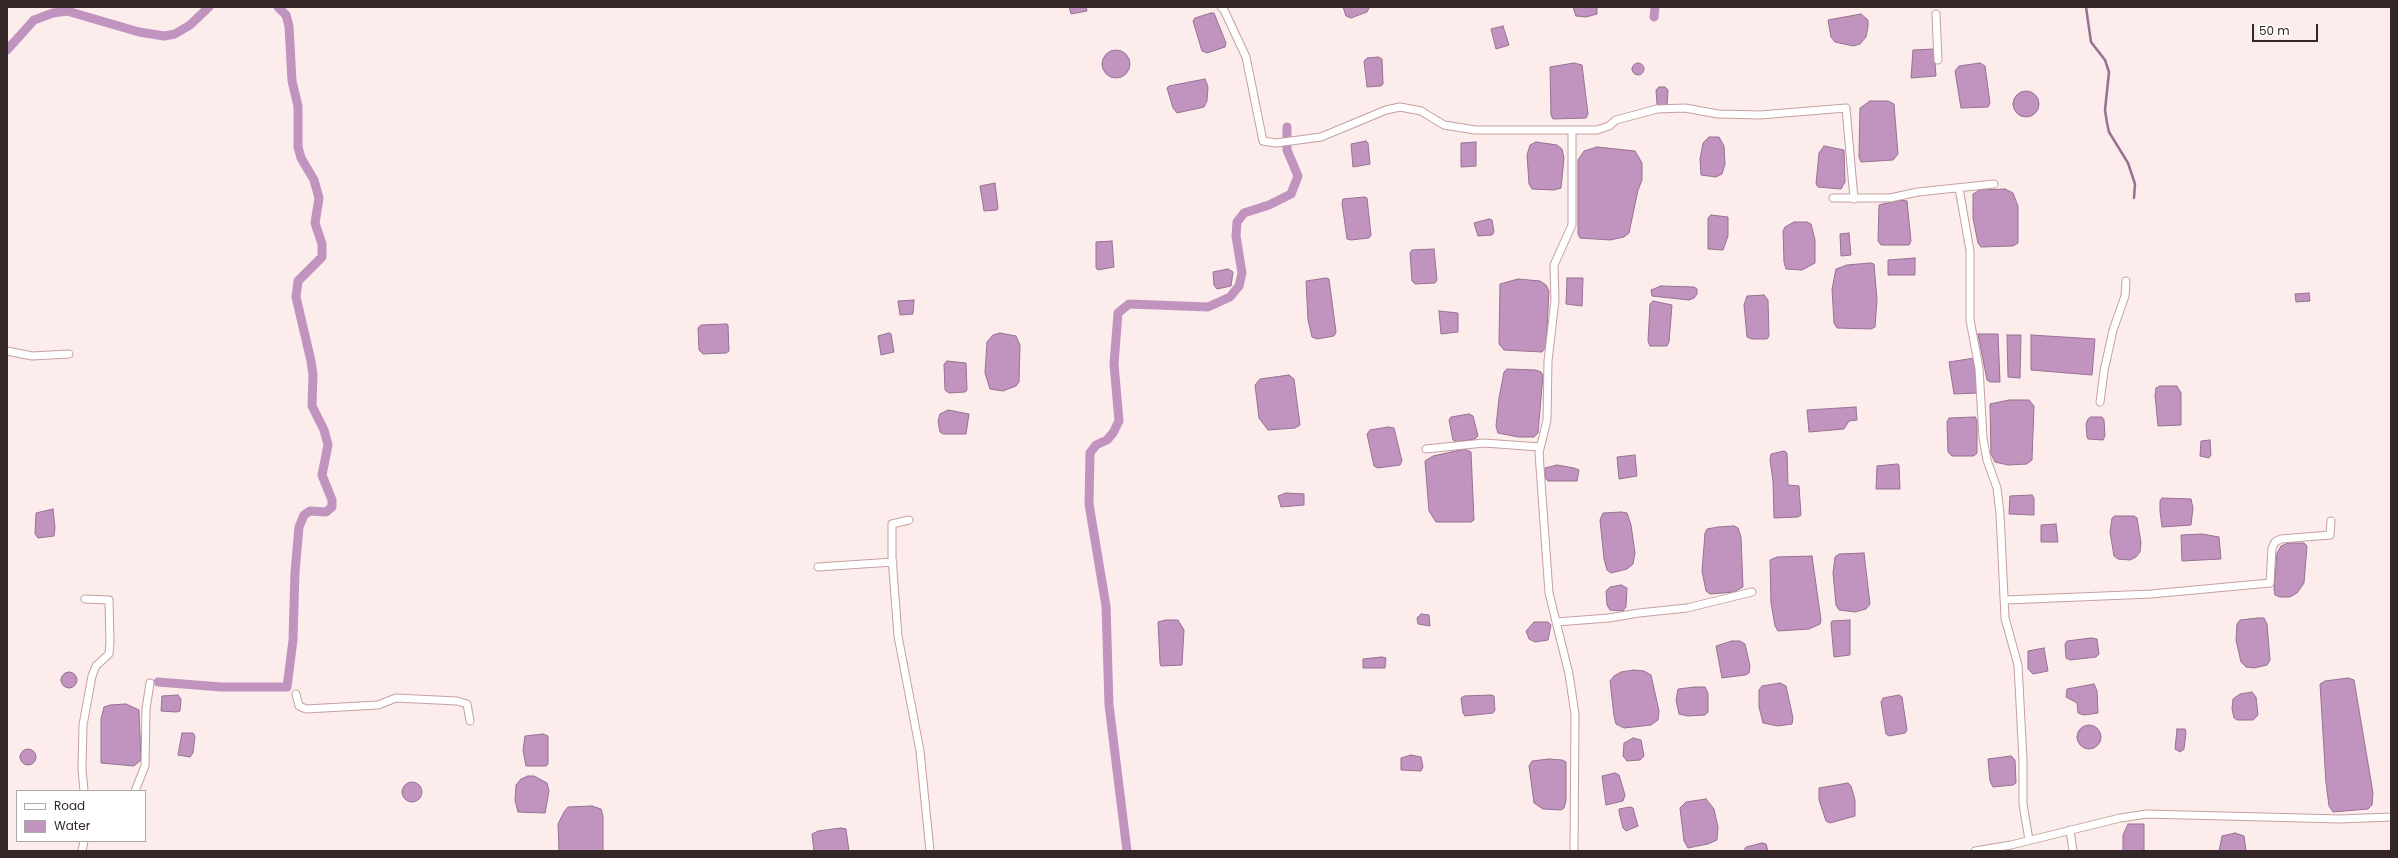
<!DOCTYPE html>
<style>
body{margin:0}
#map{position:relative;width:2398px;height:858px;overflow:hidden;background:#fdecec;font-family:Poppins,sans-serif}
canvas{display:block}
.frame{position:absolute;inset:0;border:8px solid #342626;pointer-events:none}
.legend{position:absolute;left:16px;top:790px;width:130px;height:52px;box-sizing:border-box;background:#fff;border:1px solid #aea8a8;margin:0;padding:5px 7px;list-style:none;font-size:12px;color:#342626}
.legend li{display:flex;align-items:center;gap:8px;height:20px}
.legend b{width:20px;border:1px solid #aea8a8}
.scale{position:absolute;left:2252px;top:24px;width:66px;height:18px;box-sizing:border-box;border:2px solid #342626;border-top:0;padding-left:5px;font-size:12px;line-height:14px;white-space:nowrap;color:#342626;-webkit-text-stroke:3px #fff;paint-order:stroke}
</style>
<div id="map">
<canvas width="2398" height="858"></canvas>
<div class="frame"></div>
<ul class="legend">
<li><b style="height:5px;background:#fff"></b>Road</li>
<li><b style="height:11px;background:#c193bf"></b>Water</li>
</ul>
<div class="scale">50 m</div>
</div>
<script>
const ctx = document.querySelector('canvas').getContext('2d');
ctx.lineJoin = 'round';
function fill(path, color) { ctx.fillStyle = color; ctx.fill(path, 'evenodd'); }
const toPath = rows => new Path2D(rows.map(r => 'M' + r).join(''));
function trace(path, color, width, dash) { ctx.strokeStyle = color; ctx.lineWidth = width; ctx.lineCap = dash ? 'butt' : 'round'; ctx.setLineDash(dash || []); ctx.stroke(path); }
const water = toPath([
 [1069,7,1086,7,1087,11,1071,14,1069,7],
 [1343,7,1368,7,1369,8,1367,12,1351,18,1346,16,1343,7],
 [1573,7,1597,7,1597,14,1586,17,1576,16,1573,7],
 [1211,13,1214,13,1226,43,1225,47,1207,53,1202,51,1193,21,1195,18,1211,13],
 [1861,14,1868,20,1868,27,1866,37,1860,44,1853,46,1835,42,1831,37,1828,20,1861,14],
 [1503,26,1509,45,1496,49,1491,29,1503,26],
 [1934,49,1936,76,1911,78,1913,50,1934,49],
 '1102 64a14 14 0 1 1 28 0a14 14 0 1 1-28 0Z',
 [1378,57,1382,59,1383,84,1381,86,1367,87,1364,61,1367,58,1378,57],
 '1632 69a6 6 0 1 1 12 0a6 6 0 1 1-12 0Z',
 [1574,63,1582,65,1588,114,1586,118,1553,119,1551,115,1550,67,1574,63],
 [1980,63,1985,66,1990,103,1988,107,1961,108,1955,71,1959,66,1980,63],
 [1205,79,1208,87,1207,101,1204,107,1177,113,1173,108,1167,88,1169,86,1205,79],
 [1659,87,1665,87,1668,90,1667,105,1660,106,1657,104,1656,90,1659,87],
 '2013 104a13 13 0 1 1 26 0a13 13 0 1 1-26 0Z',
 [1870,101,1888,101,1894,104,1898,154,1893,160,1861,162,1859,157,1860,108,1870,101],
 [1709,137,1719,137,1724,146,1725,164,1722,174,1716,177,1701,175,1700,159,1703,143,1709,137],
 [1366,141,1368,143,1370,164,1353,167,1351,144,1366,141],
 [1476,142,1476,166,1461,167,1461,143,1476,142],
 [1536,142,1557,145,1562,149,1564,158,1561,188,1554,190,1532,189,1529,184,1527,155,1530,145,1536,142],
 [1824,146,1844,150,1845,182,1841,189,1818,187,1816,184,1819,153,1824,146],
 [1597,147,1635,151,1642,163,1642,180,1638,190,1629,233,1624,237,1610,240,1580,238,1578,234,1578,160,1584,151,1597,147],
 [995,183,998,208,997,210,984,211,980,186,995,183],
 [2005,189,2013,193,2018,206,2018,243,2013,246,1981,247,1978,243,1973,218,1973,194,1980,190,2005,189],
 [1364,197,1367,198,1371,235,1369,238,1351,240,1347,239,1342,203,1343,199,1364,197],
 [1900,200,1907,201,1911,241,1909,245,1881,245,1878,241,1879,205,1900,200],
 [1711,215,1728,217,1728,236,1723,250,1708,249,1708,218,1711,215],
 [1489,219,1492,220,1494,232,1492,235,1478,236,1474,223,1489,219],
 [1794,222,1807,222,1811,224,1815,240,1815,263,1802,270,1786,269,1784,262,1783,231,1785,227,1794,222],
 [1849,233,1851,255,1841,256,1840,234,1849,233],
 [1112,241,1114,267,1098,270,1096,268,1096,242,1112,241],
 [1434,249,1437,280,1435,283,1415,284,1412,281,1410,253,1412,250,1434,249],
 [1915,258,1915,275,1888,275,1888,260,1915,258],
 [1870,263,1874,264,1877,300,1875,327,1871,329,1837,328,1834,323,1832,289,1836,269,1847,265,1870,263],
 [1228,269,1233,272,1231,286,1217,289,1214,285,1213,272,1228,269],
 [1326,278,1329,279,1336,332,1334,336,1317,339,1312,337,1308,320,1306,281,1326,278],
 [1567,278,1583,278,1582,306,1566,304,1567,278],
 [1518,279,1540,281,1546,285,1549,291,1546,347,1542,352,1504,350,1499,344,1500,284,1518,279],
 [1661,286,1694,287,1697,289,1697,294,1694,298,1689,300,1652,296,1651,290,1661,286],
 [2309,293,2310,301,2296,302,2295,294,2309,293],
 [1764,295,1768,300,1769,336,1767,339,1752,339,1747,337,1744,305,1747,296,1764,295],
 [914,300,913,314,900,315,898,301,914,300],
 [1653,301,1672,305,1669,342,1667,346,1650,346,1648,341,1650,304,1653,301],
 [1439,311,1458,313,1458,332,1441,334,1439,311],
 [726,324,728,325,729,351,726,353,703,354,699,350,698,328,701,325,726,324],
 [889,333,891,334,894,352,881,355,878,336,889,333],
 [1000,333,1016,336,1020,345,1019,382,1016,386,1003,391,990,389,985,373,987,342,993,335,1000,333],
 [1978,334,1998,334,2000,382,1990,382,1987,380,1978,334],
 [2007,335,2021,335,2020,378,2008,377,2007,335],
 [2031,335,2095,339,2092,375,2031,370,2031,335],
 [1974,358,1978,393,1954,394,1949,362,1974,358],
 [947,361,966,363,967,390,965,392,949,393,945,390,944,364,947,361],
 [1507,369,1536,370,1541,372,1543,375,1538,433,1534,437,1518,437,1498,433,1496,426,1499,398,1504,372,1507,369],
 [1289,375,1294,379,1300,425,1295,428,1268,430,1259,418,1255,385,1260,379,1289,375],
 [2160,386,2177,386,2181,393,2181,425,2158,426,2155,395,2156,388,2160,386],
 [2009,400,2029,400,2034,406,2032,460,2027,464,2008,465,1995,462,1991,454,1990,404,2009,400],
 [1856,407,1857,420,1849,421,1844,429,1809,432,1807,410,1856,407],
 [948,410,969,414,966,434,943,434,940,432,938,421,940,414,948,410],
 [1469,414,1473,416,1478,436,1475,439,1456,442,1453,440,1449,420,1451,417,1469,414],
 [1975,417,1977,420,1977,453,1974,456,1952,456,1948,452,1947,422,1949,418,1975,417],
 [2091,417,2102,417,2104,420,2105,436,2103,440,2088,439,2087,437,2086,424,2088,419,2091,417],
 [1388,427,1394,428,1402,461,1400,465,1378,468,1374,466,1367,434,1370,430,1388,427],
 [2210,440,2211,455,2209,458,2200,456,2201,441,2210,440],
 [1465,449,1471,452,1474,520,1471,522,1436,522,1429,511,1425,461,1433,456,1465,449],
 [1784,451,1787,453,1788,485,1799,486,1801,515,1798,517,1774,518,1773,481,1770,460,1771,454,1784,451],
 [1635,455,1637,476,1619,479,1617,457,1635,455],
 [1897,464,1899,465,1900,489,1876,489,1877,466,1897,464],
 [1557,465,1574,468,1579,470,1577,481,1548,481,1545,478,1545,468,1557,465],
 [1286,493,1304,494,1304,505,1281,507,1278,496,1286,493],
 [2032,495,2034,498,2034,515,2009,514,2010,496,2032,495],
 [2162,498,2191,499,2193,508,2191,525,2162,527,2160,511,2160,501,2162,498],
 [53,509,55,528,54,536,38,538,35,534,36,513,53,509],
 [1621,512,1627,513,1631,525,1635,553,1633,564,1627,569,1611,573,1607,570,1604,559,1600,520,1603,513,1621,512],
 [2115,516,2134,516,2137,518,2141,543,2140,552,2136,557,2130,560,2118,559,2114,556,2110,532,2112,518,2115,516],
 [2056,524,2058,542,2041,542,2041,525,2056,524],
 [1734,526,1738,528,1741,537,1743,587,1734,592,1710,594,1706,591,1702,571,1705,533,1707,529,1718,527,1734,526],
 [2202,534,2219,537,2221,559,2182,561,2181,535,2202,534],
 [2288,543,2304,543,2307,546,2304,583,2297,593,2290,597,2280,597,2275,595,2274,589,2277,553,2281,546,2288,543],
 [1864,553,1870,604,1866,609,1855,612,1839,610,1836,605,1833,573,1835,557,1839,554,1864,553],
 [1812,556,1821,620,1820,624,1809,629,1778,631,1775,626,1771,603,1770,560,1777,557,1812,556],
 [1621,585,1627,588,1626,607,1623,611,1610,610,1607,605,1606,591,1610,587,1621,585],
 [1421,614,1429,615,1430,626,1418,624,1417,618,1421,614],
 [2258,618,2264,618,2267,624,2270,660,2267,665,2254,668,2246,667,2241,662,2236,640,2237,624,2240,620,2258,618],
 [1166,620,1178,620,1184,630,1182,665,1161,666,1160,663,1158,622,1166,620],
 [1850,620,1850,655,1834,657,1831,624,1832,621,1850,620],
 [1534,622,1548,622,1551,625,1548,640,1535,642,1529,639,1526,631,1534,622],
 [2091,638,2097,639,2099,654,2096,657,2070,660,2066,658,2065,644,2067,641,2091,638],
 [1732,641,1740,641,1745,644,1750,666,1749,673,1745,675,1722,678,1716,646,1732,641],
 [2044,648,2048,671,2033,674,2028,669,2028,651,2044,648],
 [1382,657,1386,658,1385,668,1363,668,1363,659,1382,657],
 [1634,670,1644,671,1651,675,1659,711,1658,720,1651,725,1624,728,1616,724,1614,716,1610,681,1614,676,1621,672,1634,670],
 '61 680a8 8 0 1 1 16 0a8 8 0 1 1-16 0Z',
 [2348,678,2354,680,2373,793,2372,805,2368,809,2333,812,2329,806,2326,783,2320,684,2325,681,2348,678],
 [1780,683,1786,686,1793,718,1792,724,1778,726,1763,723,1759,707,1759,690,1762,686,1780,683],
 [2094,684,2097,691,2098,713,2084,715,2078,713,2077,703,2066,697,2067,689,2094,684],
 [1695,687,1705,687,1708,693,1708,712,1705,715,1688,716,1679,714,1676,700,1678,689,1695,687],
 [2252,692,2256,697,2258,715,2253,720,2237,720,2234,718,2232,709,2233,699,2240,694,2252,692],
 [178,695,181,699,180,711,176,712,161,711,162,696,178,695],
 [1491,695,1494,696,1495,710,1493,713,1465,716,1463,713,1461,698,1464,696,1491,695],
 [1899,695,1902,697,1907,730,1905,733,1889,736,1886,734,1881,702,1883,698,1899,695],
 [126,704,139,710,141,760,134,766,101,763,101,719,104,707,110,705,126,704],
 '2077 737a12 12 0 1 1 24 0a12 12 0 1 1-24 0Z',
 [2177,729,2185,729,2186,733,2184,749,2180,752,2175,749,2177,729],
 [182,733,193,733,195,736,193,753,190,757,178,755,182,733],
 [543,734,548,736,548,764,546,766,526,766,523,750,525,736,543,734],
 [1633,738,1641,740,1644,756,1640,760,1627,761,1623,756,1624,743,1633,738],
 '20 757a8 8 0 1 1 16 0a8 8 0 1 1-16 0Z',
 [1411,755,1421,757,1423,767,1421,771,1401,770,1401,758,1411,755],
 [2011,756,2015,760,2016,783,2013,785,1993,787,1990,781,1988,759,2011,756],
 [1549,759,1562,760,1566,762,1566,801,1564,808,1561,810,1543,809,1534,803,1529,766,1532,761,1549,759],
 [1615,773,1619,775,1625,795,1623,801,1606,805,1602,776,1615,773],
 [528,776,534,776,547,783,549,791,545,813,518,812,515,800,516,785,521,779,528,776],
 '402 792a10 10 0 1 1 20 0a10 10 0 1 1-20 0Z',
 [1848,783,1851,786,1855,800,1855,816,1830,823,1826,821,1819,800,1819,788,1848,783],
 [1706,799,1714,809,1718,827,1717,840,1708,844,1688,848,1684,841,1680,808,1686,802,1706,799],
 [592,806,601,809,603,816,603,851,559,851,558,824,564,812,568,807,592,806],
 [1630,807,1633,808,1638,826,1626,831,1623,828,1619,812,1619,809,1630,807],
 [2128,824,2144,824,2144,851,2123,851,2123,835,2128,824],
 [841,828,846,829,849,851,814,851,812,834,818,831,841,828],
 [2235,833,2244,836,2246,851,2219,851,2222,836,2235,833],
 [1762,843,1766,844,1768,851,1744,851,1746,847,1762,843]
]);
const stream = toPath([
 [2086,7,2091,42,2105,60,2109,72,2105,110,2107,123,2109,132,2128,163,2135,184,2134,198]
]);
const canal = toPath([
 [1654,17,1655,7],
 [7,50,34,20,53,13,67,11,139,32,164,36,175,34,190,25,209,7],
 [158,682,221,687,287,687,293,640,295,572,299,527,304,515,310,511,326,512,332,507,332,500,322,475,328,445,324,430,312,406,313,375,311,361,296,297,298,281,322,257,322,244,315,223,319,198,314,180,301,158,298,147,298,106,292,81,289,26,286,15,278,7],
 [1127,851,1109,705,1106,606,1089,504,1090,453,1096,445,1107,440,1113,433,1119,421,1114,364,1118,313,1129,304,1208,307,1230,297,1239,286,1242,273,1236,236,1237,222,1244,213,1269,205,1291,194,1298,176,1287,150,1287,127]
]);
const street = toPath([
 [1221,7,1224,10,1246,57,1263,141,1276,143,1321,137,1386,110,1400,107,1421,111,1444,125,1475,130,1597,130,1609,126,1616,120,1657,109,1685,108,1718,114,1760,115,1846,108,1854,199],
 [1936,14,1938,60],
 [1572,131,1572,225,1554,265,1555,300,1548,361,1547,420,1539,453,1549,593,1569,674,1575,714,1574,851],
 [1959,188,1970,251,1970,320,1979,368,1983,438,1987,460,1997,488,2000,514,2005,618,2018,665,2023,760,2023,804,2029,840],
 [1833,198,1890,198,1918,192,1994,184],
 [7,351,32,356,69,354],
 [2100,402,2104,371,2113,330,2125,296,2126,281],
 [1426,449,1484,443,1540,447],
 [909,520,892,524,892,557,898,636,920,751,930,851],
 [818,567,893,562],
 [2006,600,2151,594,2270,583,2272,548,2275,542,2281,539,2330,535,2331,521],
 [1556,622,1609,618,1639,613,1687,608,1752,592],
 [296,694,299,706,306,709,378,705,396,698,457,701,467,704,470,721],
 [84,791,82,769,83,725,92,676,96,666,109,654,110,642,109,600,85,599],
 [135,791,145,766,146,709,150,683],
 [2070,830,2073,851],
 [82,851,84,841],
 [1975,851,2011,845,2120,818,2147,814,2340,819,2391,817]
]);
fill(water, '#c193bf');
trace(water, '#977291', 1);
trace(stream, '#977291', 2.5);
trace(canal, '#c193bf', 9);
trace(street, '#c5a0a0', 9);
trace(street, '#fff', 7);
</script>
